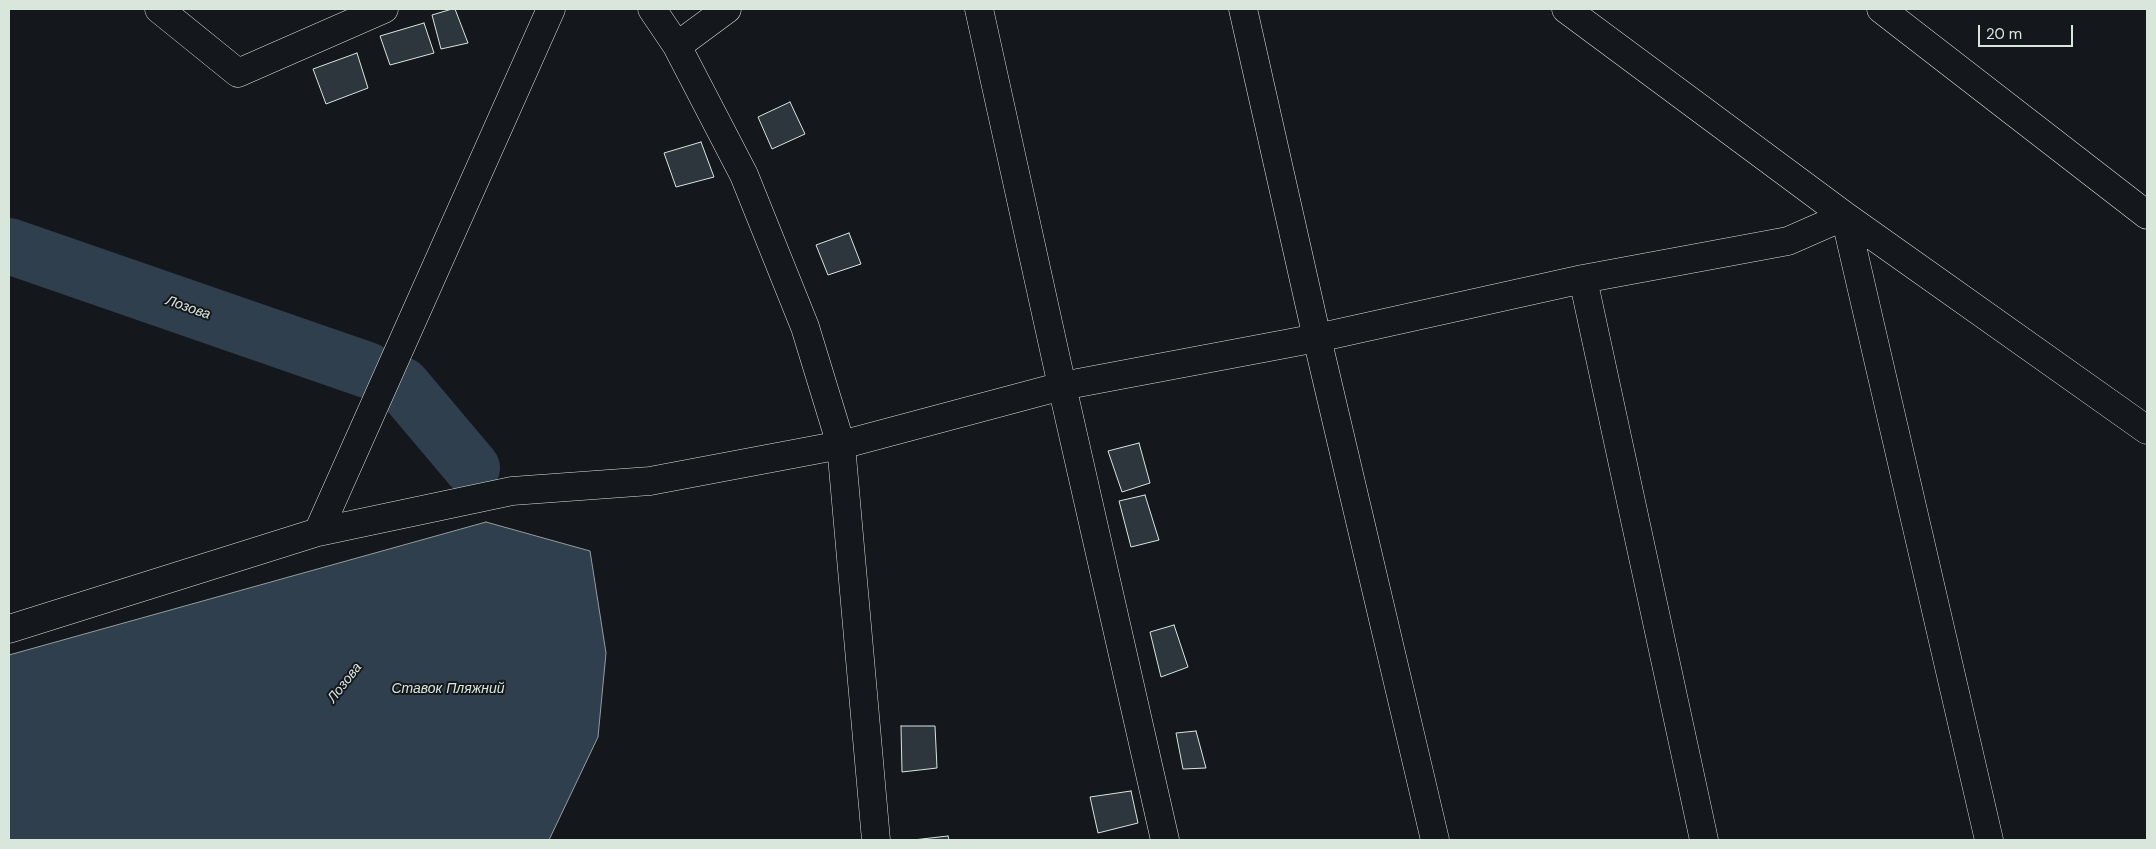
<!DOCTYPE html>
<meta charset="utf-8">
<style>
body{margin:0}
#map{position:relative;width:2156px;height:849px;overflow:hidden;background:#14181c;font-family:"DM Sans",sans-serif}
canvas{display:block}
.frame{position:absolute;inset:0;border:10px solid #d8e6dc;pointer-events:none}
.scale{position:absolute;left:1978px;top:25px;width:95px;height:22px;box-sizing:border-box;border:2px solid #d8e6dc;border-top:0;padding-left:6px;font-size:15px;line-height:18px;white-space:nowrap;color:#d8e6dc;-webkit-text-stroke:4px #14181c;paint-order:stroke}
</style>
<div id="map">
<canvas width="2156" height="849"></canvas>
<div class="frame"></div>
<div class="scale">20 m</div>
</div>
<script>
const ctx = document.querySelector('canvas').getContext('2d');
ctx.lineJoin = 'round';
function fill(path, color) { ctx.fillStyle = color; ctx.fill(path, 'evenodd'); }
const toPath = rows => new Path2D(rows.map(r => 'M' + r).join(''));
function trace(path, color, width, dash) { ctx.strokeStyle = color; ctx.lineWidth = width; ctx.lineCap = dash ? 'butt' : 'round'; ctx.setLineDash(dash || []); ctx.stroke(path); }
function label(font, color, halo, rows, align = 'center') {
  ctx.font = font + ' "DM Sans",sans-serif'; ctx.lineWidth = 4; ctx.setLineDash([]); ctx.textBaseline = 'middle'; ctx.strokeStyle = halo; ctx.fillStyle = color; for (const [text, x, y, turn = 0] of rows) {
    ctx.save(); ctx.translate(x, y); ctx.rotate((+turn || 0) * Math.PI / 180); ctx.textAlign = isNaN(turn) ? turn : align; if (halo) ctx.strokeText(text, 0, 0); ctx.fillText(text, 0, 0); ctx.restore();
  }
}
const water = toPath([
 [486,522,590,551,606,653,598,737,549,840,9,840,9,655,486,522]
]);
const river = toPath([
 [9,246,367,370],
 [402,385,472,468]
]);
const building = toPath([
 [452,9,455,9,468,43,441,49,432,15,452,9],
 [424,23,434,53,390,65,380,36,424,23],
 [357,53,368,88,326,104,313,69,357,53],
 [790,102,805,134,772,149,758,117,790,102],
 [701,142,714,177,676,187,664,153,701,142],
 [849,233,861,264,828,275,816,245,849,233],
 [1139,443,1150,483,1122,492,1108,451,1139,443],
 [1145,495,1159,540,1131,547,1119,501,1145,495],
 [1174,625,1188,667,1161,677,1150,632,1174,625],
 [901,726,935,726,937,768,902,772,901,726],
 [1196,731,1206,768,1183,769,1176,733,1196,731],
 [1131,791,1138,823,1098,833,1090,797,1131,791],
 [948,836,949,840,913,840,948,836]
]);
const minor = toPath([
 [159,9,238,73,384,9],
 [652,9,677,46,744,175,805,327,841,445,876,840],
 [979,9,1062,386,1165,840],
 [1243,9,1317,338,1435,840],
 [1566,9,1845,216,2147,430],
 [1881,9,2147,215],
 [677,46,727,9],
 [1845,216,1989,840],
 [1583,279,1704,840],
 [318,532,551,9],
 [9,629,318,532,512,491,650,481,841,445,1062,386,1317,338,1583,279,1788,241,1845,216]
]);
const waterNames = [
 ["Лозова",188,308,19],
 ["Лозова",345,683,-52],
 ["Ставок Пляжний",448,689]
];
fill(water, '#2f3f4d');
trace(water, '#939e99', 1);
trace(river, '#2f3f4d', 56);
fill(building, '#2c363c');
trace(building, '#d8e6dc', 1);
trace(minor, '#d8e6dc', 29);
trace(minor, '#14181c', 28);
label('italic 14px', '#d8e6dc', '#14181c', waterNames);
</script>
